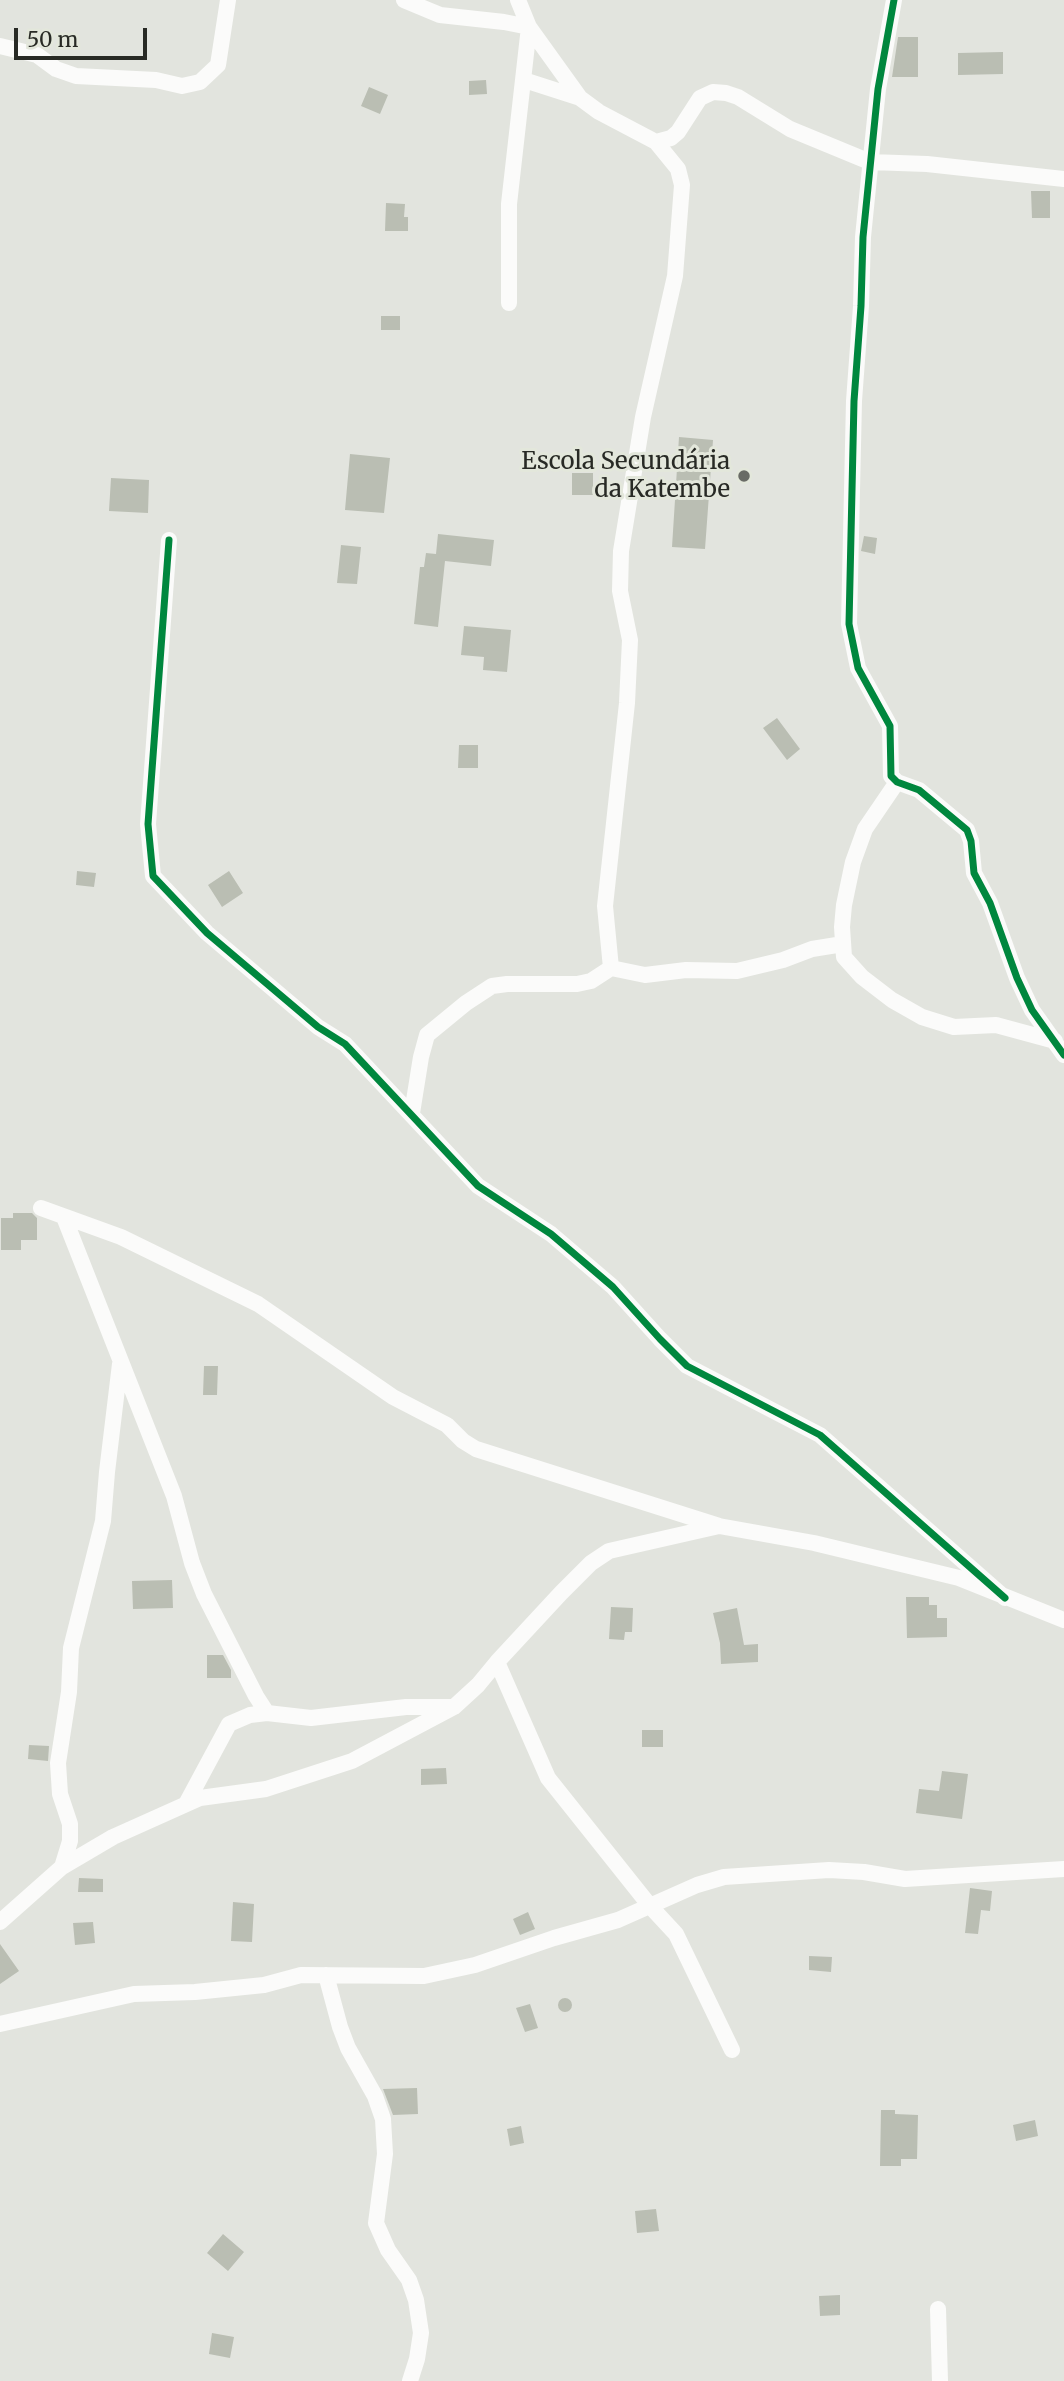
<!DOCTYPE html>
<meta charset="utf-8">
<style>
body{margin:0}
#map{position:relative;width:1064px;height:2381px;overflow:hidden;background:#e2e4de;font-family:Merriweather,serif}
canvas{display:block}
.scale{position:absolute;left:14px;top:28px;width:133px;height:32px;box-sizing:border-box;border:4px solid #282a25;border-top:0;padding-left:9px;font-size:21px;line-height:24px;white-space:nowrap;color:#282a25;-webkit-text-stroke:5px #e3e7db;paint-order:stroke}
</style>
<div id="map">
<canvas width="1064" height="2381"></canvas>
<div class="scale">50 m</div>
</div>
<script>
const ctx = document.querySelector('canvas').getContext('2d');
ctx.lineJoin = 'round';
function fill(path, color) { ctx.fillStyle = color; ctx.fill(path, 'evenodd'); }
const toPath = rows => new Path2D(rows.map(r => 'M' + r).join(''));
function trace(path, color, width, dash) { ctx.strokeStyle = color; ctx.lineWidth = width; ctx.lineCap = dash ? 'butt' : 'round'; ctx.setLineDash(dash || []); ctx.stroke(path); }
function label(font, color, halo, rows, align = 'center') {
  ctx.font = font + ' Merriweather,serif'; ctx.lineWidth = 6; ctx.setLineDash([]); ctx.textBaseline = 'middle'; ctx.strokeStyle = halo; ctx.fillStyle = color; for (const [text, x, y, turn = 0] of rows) {
    ctx.save(); ctx.translate(x, y); ctx.rotate((+turn || 0) * Math.PI / 180); ctx.textAlign = isNaN(turn) ? turn : align; if (halo) ctx.strokeText(text, 0, 0); ctx.fillText(text, 0, 0); ctx.restore();
  }
}
const building = toPath([
 [898,37,918,37,918,77,892,77],
 [1003,52,1003,74,958,75,958,53],
 [486,80,487,94,469,95,469,81],
 [369,87,388,95,380,114,361,106],
 [1031,191,1050,191,1050,218,1032,218],
 [386,203,405,204,404,217,408,217,408,231,385,231],
 [381,316,400,316,400,330,381,330],
 [679,437,713,440,705,549,672,547],
 [350,454,390,458,384,513,345,510],
 [572,473,593,473,593,495,572,495],
 [111,478,149,480,148,513,109,511],
 [438,534,494,540,491,566,445,561,438,627,414,624,420,567,424,567,426,553,436,554],
 [864,536,877,538,875,554,861,551],
 [341,545,361,547,357,584,337,583],
 [464,626,511,630,507,672,483,670,484,657,461,655],
 [777,718,800,749,787,760,763,728],
 [459,745,478,745,478,768,458,768],
 [77,871,96,873,94,887,76,885],
 [229,871,243,893,222,907,208,885],
 [13,1213,32,1213,37,1218,37,1240,21,1240,21,1250,1,1250,1,1218,13,1218],
 [204,1366,218,1366,217,1395,203,1395],
 [172,1580,173,1608,133,1609,132,1581],
 [906,1597,929,1597,929,1605,937,1605,937,1618,947,1618,947,1637,907,1638],
 [611,1607,633,1608,632,1632,625,1632,624,1640,609,1639],
 [737,1608,744,1645,758,1644,758,1662,721,1664,720,1643,713,1613],
 [207,1655,223,1655,231,1670,231,1678,207,1678],
 [642,1730,663,1730,663,1747,642,1747],
 [29,1745,49,1746,48,1761,28,1759],
 [446,1768,447,1784,421,1785,421,1769],
 [942,1771,968,1774,962,1819,916,1813,919,1789,939,1791],
 [79,1878,103,1879,103,1892,78,1892],
 [970,1888,992,1891,990,1911,981,1910,978,1934,965,1933],
 [233,1902,254,1904,252,1942,231,1941],
 [528,1912,535,1929,520,1935,513,1919],
 [93,1922,95,1943,75,1945,73,1923],
 [0,1944,19,1971,0,1984],
 [809,1956,832,1957,831,1972,809,1970],
 '558 2005a7 7 0 1 1 14 0a7 7 0 1 1-14 0Z',
 [530,2004,538,2028,525,2032,516,2008],
 [417,2088,418,2114,393,2115,383,2089],
 [881,2110,895,2110,895,2114,918,2115,917,2159,901,2159,901,2166,880,2166],
 [1035,2120,1038,2136,1016,2141,1013,2125],
 [521,2126,524,2143,510,2146,507,2129],
 [656,2209,659,2231,637,2233,635,2211],
 [223,2234,244,2252,228,2271,207,2253],
 [840,2295,840,2315,820,2316,819,2296],
 [212,2333,234,2337,230,2358,209,2354]
]);
const minor = toPath([
 [404,0,440,15,504,22,529,27,580,98,599,112,656,142,671,138,678,132,700,98,713,92,726,93,738,97,790,129,870,162,927,164,1064,179],
 [894,0,878,89,863,237,861,306,854,401,849,624,858,668,890,726,891,776,897,782,919,790,967,830,971,841,974,873,990,903,1017,978,1032,1010,1064,1055],
 [0,46,37,55,56,69,76,76,156,80,182,86,200,82,218,65,228,0],
 [524,80,580,98],
 [656,142,678,169,682,185,675,276,643,417,621,551,620,591,630,640,627,703,605,906,611,968,645,975,686,970,737,971,783,960,812,949,843,944],
 [509,303,509,204,529,27,518,0],
 [169,540,148,824,153,876,207,933,318,1027,345,1044,478,1186,551,1234,613,1287,660,1339,687,1366,820,1435,1005,1598],
 [897,782,865,829,853,862,844,905,842,927,844,957,862,977,892,1000,922,1017,954,1027,996,1025,1055,1041],
 [412,1113,421,1057,427,1035,466,1003,492,986,507,984,577,984,591,981,611,968],
 [41,1208,121,1237,258,1304,393,1397,447,1425,463,1441,476,1449,719,1526,814,1543,959,1578,1064,1620],
 [64,1217,174,1496,192,1563,204,1594,256,1696,267,1713],
 [497,1662,548,1778,650,1906,676,1934,732,2050],
 [186,1804,229,1724,250,1715,267,1713,311,1718,406,1707,451,1707],
 [62,1867,70,1841,70,1824,60,1794,58,1763,69,1692,71,1648,103,1521,107,1472,120,1364],
 [0,1922,62,1867,113,1837,200,1798,266,1789,352,1761,454,1707,478,1685,497,1662,561,1593,591,1563,609,1551,719,1526],
 [326,1975,340,2027,348,2048,375,2096,383,2119,385,2154,376,2223,388,2250,409,2280,416,2300,421,2333,417,2359,410,2381],
 [0,2024,134,1994,195,1992,264,1985,301,1975,424,1976,475,1965,554,1938,618,1920,697,1885,724,1877,829,1870,864,1872,905,1879,1064,1869],
 [938,2309,940,2381]
]);
const cycleway = toPath([
 [894,0,878,89,863,237,861,306,854,401,849,624,858,668,890,726,891,776,897,782,919,790,967,830,971,841,974,873,990,903,1017,978,1032,1010,1064,1055],
 [169,540,148,824,153,876,207,933,318,1027,345,1044,478,1186,551,1234,613,1287,660,1339,687,1366,820,1435,1005,1598]
]);
const markers = [
 [744,476,7,"#696b66"]
];
const poiNames = [
 ["Escola Secundária",730,462],
 ["da Katembe",730,490]
];
fill(building, '#babeb3');
trace(minor, '#fbfbfa', 16);
trace(cycleway, '#00873e', 7);
for (const [x, y, r, color] of markers) { const dot = new Path2D(); dot.arc(x, y, r, 0, 2 * Math.PI); ctx.fillStyle = color; ctx.fill(dot); trace(dot, '#e3e7db', 2.5); }
label('24px', '#282a25', '#e3e7db', poiNames, 'right');
</script>
